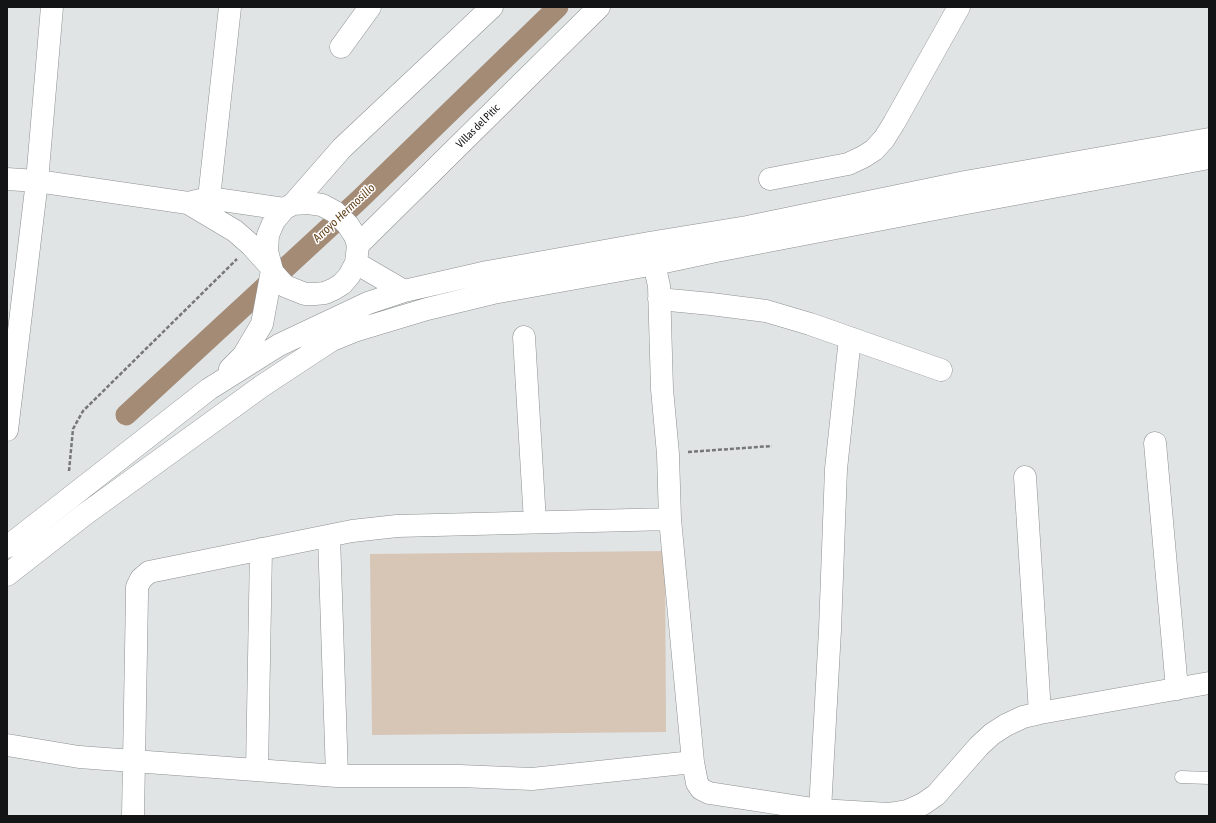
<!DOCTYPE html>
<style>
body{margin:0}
#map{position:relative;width:1216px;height:823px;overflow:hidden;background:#e1e4e5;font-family:"Asap Condensed",sans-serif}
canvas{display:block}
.frame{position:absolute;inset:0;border:8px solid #131415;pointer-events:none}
</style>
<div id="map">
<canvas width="1216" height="823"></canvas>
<div class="frame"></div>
</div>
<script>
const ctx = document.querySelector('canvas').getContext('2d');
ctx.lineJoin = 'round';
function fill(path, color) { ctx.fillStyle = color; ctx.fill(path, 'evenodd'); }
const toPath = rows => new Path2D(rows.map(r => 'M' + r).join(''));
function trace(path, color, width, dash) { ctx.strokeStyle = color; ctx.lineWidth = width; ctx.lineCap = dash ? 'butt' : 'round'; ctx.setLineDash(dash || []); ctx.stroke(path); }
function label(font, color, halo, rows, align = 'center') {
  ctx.font = font + ' "Asap Condensed",sans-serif'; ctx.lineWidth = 3; ctx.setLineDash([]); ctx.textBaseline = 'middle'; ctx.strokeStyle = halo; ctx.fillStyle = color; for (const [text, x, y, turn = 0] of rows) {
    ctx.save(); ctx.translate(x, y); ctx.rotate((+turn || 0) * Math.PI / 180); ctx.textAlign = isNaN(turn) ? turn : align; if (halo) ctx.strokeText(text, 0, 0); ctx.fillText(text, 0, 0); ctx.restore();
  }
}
const green = toPath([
 [665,551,666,732,372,735,370,554]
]);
const canal = toPath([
 [126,415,359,200,558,7]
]);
const path = toPath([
 [688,452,772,446],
 [69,471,73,429,83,411,237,259]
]);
const lane = toPath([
 [1181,777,1209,778]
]);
const street = toPath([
 [341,47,370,7],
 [770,179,848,164,863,157,874,150,884,139,894,123,959,7],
 [209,198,230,7],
 [650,245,659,286,662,389,668,454,670,519,693,762,697,783,701,789,709,793,820,810,888,814,907,811,923,804,936,795,979,746,992,734,1006,725,1023,717,1040,713,1209,683],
 [659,299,711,304,766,311,810,324,941,370],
 [524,337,535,522],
 [7,430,37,181,52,7],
 [1155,443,1177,689],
 [1025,477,1040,713],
 [329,536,337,776],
 [7,745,79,757,337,776,460,776,532,779,693,762],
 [257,770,261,549],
 [820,810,830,630,836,469,850,338],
 [133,816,137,595,137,587,141,579,149,572,352,531,397,526,670,519]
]);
const secondary = toPath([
 [7,179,37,181,188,203,209,198,284,209],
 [188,203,235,231,251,245,270,266],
 [308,203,322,205,335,212,348,225,355,236,358,245,356,263,349,276,342,284,334,289,325,293,315,294,305,294,285,286,274,274,272,270,267,251,268,235,274,221,284,209,293,204,308,203],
 [293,204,342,148,492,7],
 [358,245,599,7],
 [356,263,404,291],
 [230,369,243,356,262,324,272,270],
 [7,547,209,389,279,345,368,303,404,291,487,272,649,243,747,227,965,182,1209,139],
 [7,575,84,515,262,386,332,340,354,331,427,309,493,293,655,264,716,251,956,205,1209,158]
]);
const streetNames = [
 ["Villas del Pitic",478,126,-45]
];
const waterNames = [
 ["Arroyo Hermosillo",344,213,-43]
];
fill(green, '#d7c5b6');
trace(canal, '#a38b76', 21);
trace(lane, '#8d9091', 13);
trace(street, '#8d9091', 23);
trace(secondary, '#8d9091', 23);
trace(path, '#757778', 2.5, [4, 2]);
trace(lane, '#fff', 12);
trace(street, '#fff', 22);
trace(secondary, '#fff', 22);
label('11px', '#131415', '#fff', streetNames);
label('italic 12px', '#64401b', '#fff', waterNames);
</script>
